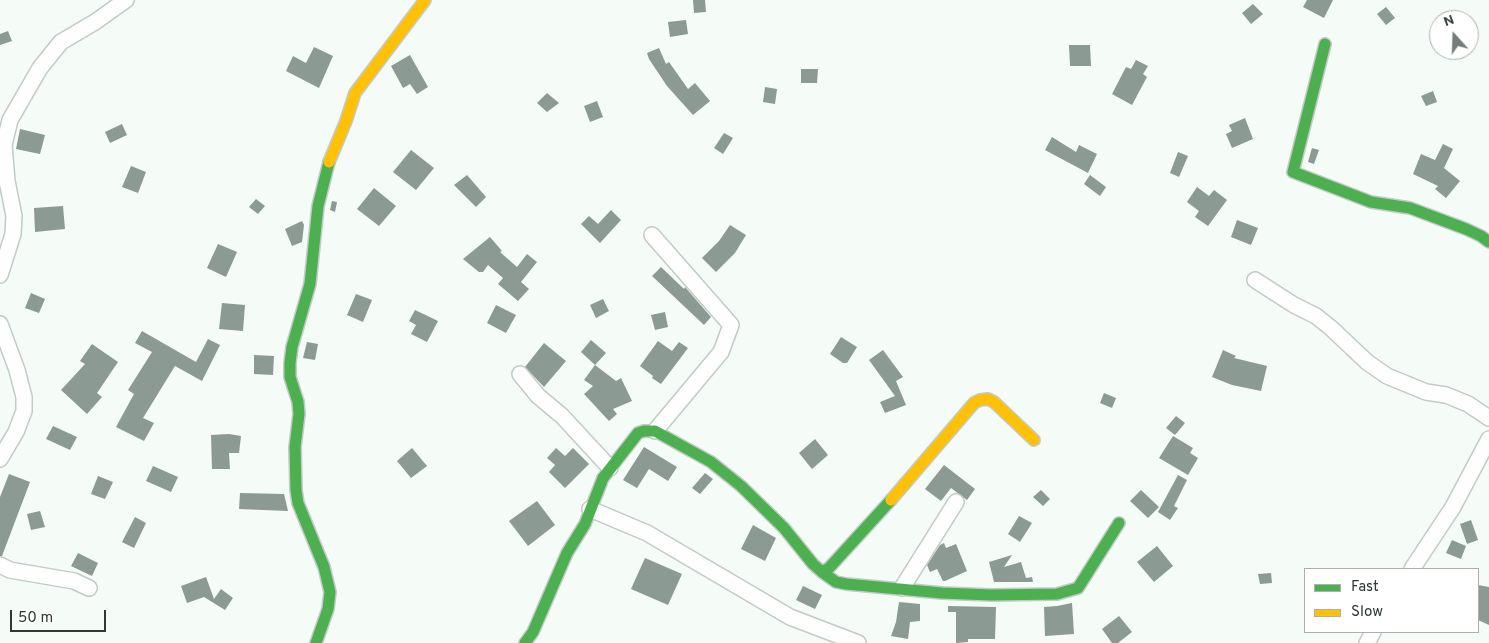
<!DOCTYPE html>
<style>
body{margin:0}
#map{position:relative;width:1489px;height:643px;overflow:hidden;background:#f5fbf7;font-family:Overpass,sans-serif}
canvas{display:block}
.legend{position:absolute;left:1304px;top:568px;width:175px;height:65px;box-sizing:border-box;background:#fff;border:1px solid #abb0ad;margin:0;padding:6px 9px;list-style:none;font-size:15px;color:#2e3932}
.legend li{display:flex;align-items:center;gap:10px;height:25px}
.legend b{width:25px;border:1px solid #abb0ad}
.north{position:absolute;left:1429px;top:10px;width:50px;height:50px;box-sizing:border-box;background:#fff;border:1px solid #abb0ad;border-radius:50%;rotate:340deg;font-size:14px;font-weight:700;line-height:20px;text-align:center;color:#2e3932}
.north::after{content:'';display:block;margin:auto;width:18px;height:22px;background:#747d77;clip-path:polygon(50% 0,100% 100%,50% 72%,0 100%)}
.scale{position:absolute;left:10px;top:610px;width:96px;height:22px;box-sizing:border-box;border:2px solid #2e3932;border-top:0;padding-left:6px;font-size:15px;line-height:18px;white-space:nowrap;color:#2e3932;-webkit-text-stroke:4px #fff;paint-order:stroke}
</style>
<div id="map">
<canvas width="1489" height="643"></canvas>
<ul class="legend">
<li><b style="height:6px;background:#4caf50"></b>Fast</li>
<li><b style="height:6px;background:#ffc107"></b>Slow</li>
</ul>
<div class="north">N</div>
<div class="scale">50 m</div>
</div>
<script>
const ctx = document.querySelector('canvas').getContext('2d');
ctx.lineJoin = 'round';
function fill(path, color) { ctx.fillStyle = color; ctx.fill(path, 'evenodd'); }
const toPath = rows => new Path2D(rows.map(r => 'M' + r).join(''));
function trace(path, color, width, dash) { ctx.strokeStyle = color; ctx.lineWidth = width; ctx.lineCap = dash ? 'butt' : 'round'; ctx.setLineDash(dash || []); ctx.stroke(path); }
const building = toPath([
 [693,0,705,0,706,12,694,13],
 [1307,0,1333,0,1324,18,1303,7],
 [1253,4,1263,14,1251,24,1242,13],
 [1386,7,1395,18,1386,25,1377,14],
 [686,20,688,34,670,37,668,22],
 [8,31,12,41,0,45,0,34],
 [1069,45,1090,45,1091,66,1070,66],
 [314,47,333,56,319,88,286,71,293,56,306,63],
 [659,48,666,64,669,62,688,89,695,83,710,101,693,115,667,86,649,59,647,53],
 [410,55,428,87,417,94,410,84,403,88,391,66],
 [1136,60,1148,66,1143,74,1147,77,1132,105,1112,94,1126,67,1131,69],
 [801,69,818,69,817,83,801,83],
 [765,87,777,89,775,104,763,102],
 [1433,91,1437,102,1426,106,1421,96],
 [547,93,559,103,547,112,537,103],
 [597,101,603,117,590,122,584,106],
 [1245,118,1253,139,1232,148,1226,134,1232,131,1229,125],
 [122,124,127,135,110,143,105,132],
 [20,129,45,135,40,154,16,149],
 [724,133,733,138,723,154,714,148],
 [1052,137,1076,152,1079,145,1097,154,1088,173,1045,150],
 [1443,144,1453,149,1444,168,1460,181,1446,198,1435,189,1438,186,1413,174,1421,154,1435,160],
 [1312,148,1319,150,1314,164,1308,162],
 [411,150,434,168,416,190,393,172],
 [1178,152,1188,156,1179,177,1170,173],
 [131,166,146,172,138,193,122,187],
 [467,175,486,197,476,207,454,185],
 [1090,175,1106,187,1100,196,1084,184],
 [1197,187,1209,196,1214,190,1227,200,1208,226,1195,217,1199,211,1187,202],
 [374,188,396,206,379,226,357,209],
 [256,199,265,206,258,214,249,207],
 [332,201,337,202,335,212,330,210],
 [63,206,65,229,35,232,34,208],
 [611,210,621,220,600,243,581,224,589,216,598,224],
 [1237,220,1258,228,1251,245,1231,237],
 [302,221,304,225,302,242,292,246,285,229],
 [730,225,746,235,735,253,716,272,702,258,719,241],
 [490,237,502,251,500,252,517,267,527,254,537,262,521,282,529,289,518,301,498,284,503,278,488,265,483,272,479,272,463,259],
 [218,244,237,252,226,277,207,268],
 [661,267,684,289,685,287,711,317,704,325,652,276],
 [31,293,45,299,39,313,25,308],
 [356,294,372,300,363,322,347,315],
 [603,299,609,311,596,318,590,305],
 [222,303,245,305,243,331,219,329],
 [496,305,516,315,506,333,487,323],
 [415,310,438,321,427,342,411,334,416,325,409,321],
 [665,312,668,327,655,330,651,315],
 [142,331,196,362,208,339,220,345,202,381,175,366,143,418,154,423,144,441,116,427,134,394,128,390,152,352,135,343],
 [841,337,857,347,847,363,843,363,830,354],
 [591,340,606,353,595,365,581,352],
 [658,341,672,351,679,342,688,348,661,384,652,378,653,376,640,366],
 [307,342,318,344,315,360,303,358],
 [544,343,566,361,544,387,525,367],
 [92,344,118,362,97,393,102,397,87,414,61,390,85,364,80,361],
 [883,350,903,377,896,381,906,405,885,413,880,402,895,396,869,360],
 [1223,350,1236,356,1234,358,1267,366,1261,391,1232,385,1212,377],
 [254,355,274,356,273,375,254,374],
 [595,365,616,381,621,378,632,401,613,409,617,414,609,421,584,394,593,386,584,380],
 [1104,393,1116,398,1112,408,1100,403],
 [1176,416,1185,423,1175,435,1166,428],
 [53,426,77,437,70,450,46,439],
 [229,434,241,436,239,453,229,453,230,469,212,469,211,435],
 [1173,436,1193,448,1190,453,1198,458,1188,475,1159,458],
 [815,439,828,455,812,469,799,453],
 [644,447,677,467,668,481,649,469,637,488,623,480],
 [412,448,427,466,411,478,397,461],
 [556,448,565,456,573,448,589,464,565,488,549,472,555,465,547,458],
 [944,465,975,489,967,500,951,488,941,501,925,489],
 [153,466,178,477,171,492,146,481],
 [705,473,713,479,700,494,692,488],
 [9,474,30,482,2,556,0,556,0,497],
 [1178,475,1187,480,1174,506,1178,508,1170,520,1158,512],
 [98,476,113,482,105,499,91,494],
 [1041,490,1050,499,1043,506,1033,497],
 [1141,490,1159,507,1148,518,1130,501],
 [240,493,284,494,288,511,239,509],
 [537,501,555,525,528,546,509,521],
 [40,511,45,527,31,530,27,514],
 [1019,516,1032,523,1020,542,1008,534],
 [135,517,146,523,134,548,122,542],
 [1471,520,1478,540,1467,544,1460,524],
 [753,525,776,538,765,561,741,549],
 [1452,540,1466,546,1461,559,1446,553],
 [944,543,946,548,956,544,967,571,945,581,943,581,937,569,930,572,927,565,940,545],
 [1157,546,1173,566,1154,582,1137,562],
 [78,553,98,563,92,576,71,566],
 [1012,555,1004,567,1021,562,1026,578,1032,577,1033,582,994,582,989,562],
 [645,558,682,574,668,605,631,589],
 [1271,573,1272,583,1260,584,1258,574],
 [206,577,214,599,221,589,233,598,225,610,204,597,187,603,181,586],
 [1478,585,1489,587,1489,625,1478,620],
 [803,586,822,595,815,609,796,600],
 [899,602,920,604,920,621,910,622,908,639,891,636,896,622],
 [1072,603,1074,634,1045,636,1044,607,1057,606],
 [948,606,996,607,995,639,968,639,968,642,956,643,956,612,948,612],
 [1119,616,1132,632,1118,643,1112,643,1102,629]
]);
const street = toPath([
 [652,235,731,325,721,352,655,431],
 [0,275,13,234,14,216,7,181,4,145,10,120,40,68,61,42,95,22,126,0],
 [1255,280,1294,305,1316,316,1331,328,1367,362,1387,376,1426,392,1446,395,1468,404,1489,418],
 [0,324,17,370,24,397,24,411,16,432,0,459],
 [520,374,538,396,562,416,610,468],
 [590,509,647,533,790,617,858,643],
 [0,565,10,570,74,581,89,588],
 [1412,569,1453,507,1489,439],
 [902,588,956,502],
 [1367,643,1373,632]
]);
const fast = toPath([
 [1325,44,1293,172,1371,202,1410,208,1466,229,1481,236,1489,242],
 [822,572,836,582,846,584,942,593,991,595,1057,594,1078,588,1119,523],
 [316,643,328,609,330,592,324,567,298,503,296,490,295,447,299,414,298,402,290,377,290,363,292,347,310,284,318,206,329,162],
 [525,643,533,632,567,553,585,524,603,478,638,433,644,431,655,431,711,462,741,486,784,528,813,564,822,572,829,568,891,500]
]);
const slow = toPath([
 [329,162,346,121,355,93,425,0],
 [891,500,974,403,980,400,988,399,994,402,1034,440]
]);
fill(building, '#8b9a92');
trace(street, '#c2cbc6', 18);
trace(fast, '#c2cbc6', 14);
trace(slow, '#c2cbc6', 14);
trace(street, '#fefefe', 15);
trace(fast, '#4caf50', 11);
trace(slow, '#ffc107', 11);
</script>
